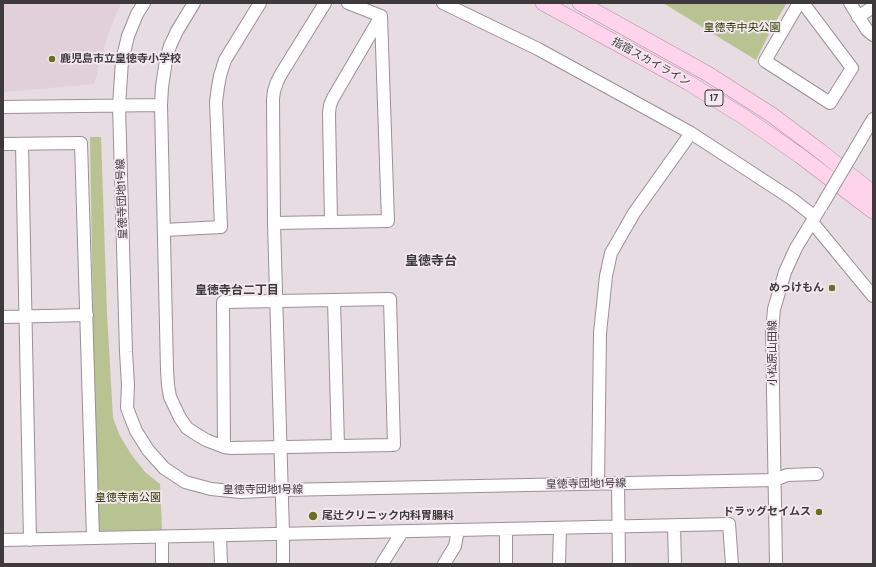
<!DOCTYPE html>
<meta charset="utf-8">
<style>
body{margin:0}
#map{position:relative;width:876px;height:567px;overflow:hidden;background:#e6dce1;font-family:Cabin,sans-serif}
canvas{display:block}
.frame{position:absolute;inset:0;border:4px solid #3e3a3c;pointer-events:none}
</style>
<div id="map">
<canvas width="876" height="567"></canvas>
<div class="frame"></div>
</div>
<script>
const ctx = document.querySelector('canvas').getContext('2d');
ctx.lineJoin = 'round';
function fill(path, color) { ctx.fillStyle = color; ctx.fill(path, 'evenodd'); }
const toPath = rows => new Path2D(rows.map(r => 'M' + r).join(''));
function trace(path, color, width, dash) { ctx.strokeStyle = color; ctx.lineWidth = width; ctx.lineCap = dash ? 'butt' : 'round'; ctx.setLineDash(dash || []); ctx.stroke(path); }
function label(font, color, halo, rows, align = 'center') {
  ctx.font = font + ' Cabin,"Noto Sans JP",sans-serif'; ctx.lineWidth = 3.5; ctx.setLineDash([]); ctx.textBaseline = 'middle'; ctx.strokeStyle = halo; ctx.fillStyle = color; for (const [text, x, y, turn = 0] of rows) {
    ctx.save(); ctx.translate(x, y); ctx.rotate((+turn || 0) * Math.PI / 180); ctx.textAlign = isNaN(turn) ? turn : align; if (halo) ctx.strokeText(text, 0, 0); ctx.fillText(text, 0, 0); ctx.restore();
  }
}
const built = toPath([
 [3,3,121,3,108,34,94,84,3,92]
]);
const green = toPath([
 [663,3,787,3,774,24,756,60],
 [90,137,101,137,107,313,113,418,120,436,131,454,145,472,160,484,162,530,99,531,95,439]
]);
const minor = toPath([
 [144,3,137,14,128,36,122,61,119,106,126,352,128,385,127,408,136,431,148,450,164,468,185,482,211,489,241,492,281,490,775,480,787,475,817,474],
 [194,3,177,31,170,46,166,60,162,87,161,105,167,370,168,385,170,397,180,418,187,428,196,434,206,440,224,447,231,448,394,445,390,299,223,302,224,447],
 [443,3,538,49,691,133,792,199,815,217],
 [799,3,765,61,830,103,852,68,803,3],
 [850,3,867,30,873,35],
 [858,17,873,7],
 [3,107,161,105],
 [860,141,873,119],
 [3,144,81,143,93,538],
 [22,144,30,540],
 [331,222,329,113,330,105,333,98,381,16],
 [812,222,873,296],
 [274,223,388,221,381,16,348,3],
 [164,230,221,227,216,102,218,87,220,76,225,60,260,3],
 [334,300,338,446],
 [3,317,87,315],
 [618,483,619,564],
 [598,484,600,333,606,276,611,253,622,234,634,213,691,133],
 [674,526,675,564],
 [506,529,506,564],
 [220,536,221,564],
 [162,537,162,564],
 [3,540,729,524,732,564],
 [283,564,283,534,274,223,273,99,274,91,277,82,281,74,325,3],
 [382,564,402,532],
 [444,564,455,546,458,530],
 [559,564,560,528],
 [776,564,772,332,774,309,785,272,796,248,819,210]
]);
const major = toPath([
 [543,3,689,83,744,117,799,155,873,211],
 [580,3,708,74,772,115,820,151,873,193]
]);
const minorBridge = toPath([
 [821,207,860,141]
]);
const markers = [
 [52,59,4,"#66721c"],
 [832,288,4,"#66721c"],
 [819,512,4,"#66721c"],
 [313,516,5,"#66721c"]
];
const shields = [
 [714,98,18]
];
const shieldNames = [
 ["17",714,98]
];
const parkNames = [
 ["皇徳寺中央公園",742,28],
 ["皇徳寺南公園",128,498]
];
const poiNames = [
 ["鹿児島市立皇徳寺小学校",60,59],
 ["めっけもん",824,288,"right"],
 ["ドラッグセイムス",811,512,"right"],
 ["尾辻クリニック内科胃腸科",322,516]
];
const streetNames = [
 ["指宿スカイライン",651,62,29],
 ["皇徳寺団地1号線",122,199,-92],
 ["小松原山田線",773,353,-90],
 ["皇徳寺団地1号線",586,484,-1],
 ["皇徳寺団地1号線",263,490]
];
const neighbourhoodNames = [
 ["皇徳寺台二丁目",237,290]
];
const quarterNames = [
 ["皇徳寺台",431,261]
];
fill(built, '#e1cfd9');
fill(green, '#b9c392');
trace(minor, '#9a9196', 14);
trace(major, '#ba8ba6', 16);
trace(minor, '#fff', 12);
trace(major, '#fed3ec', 15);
trace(minorBridge, '#9a9196', 14, []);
trace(minorBridge, '#fff', 12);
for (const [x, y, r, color] of markers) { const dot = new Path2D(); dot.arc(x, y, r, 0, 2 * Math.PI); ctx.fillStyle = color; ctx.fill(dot); trace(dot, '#f3e9ee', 1.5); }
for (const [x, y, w] of shields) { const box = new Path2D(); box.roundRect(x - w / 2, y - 8, w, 16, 3); ctx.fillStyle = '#f3e9ee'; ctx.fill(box); trace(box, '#3e3a3c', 1); }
label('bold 10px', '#3e3a3c', null, shieldNames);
label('11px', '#333905', '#f3e9ee', parkNames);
label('bold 11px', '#3e3a3c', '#f3e9ee', poiNames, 'left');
label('11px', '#3e3a3c', '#f3e9ee', streetNames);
label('bold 12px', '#3e3a3c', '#f3e9ee', neighbourhoodNames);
label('bold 13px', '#3e3a3c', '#f3e9ee', quarterNames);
</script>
